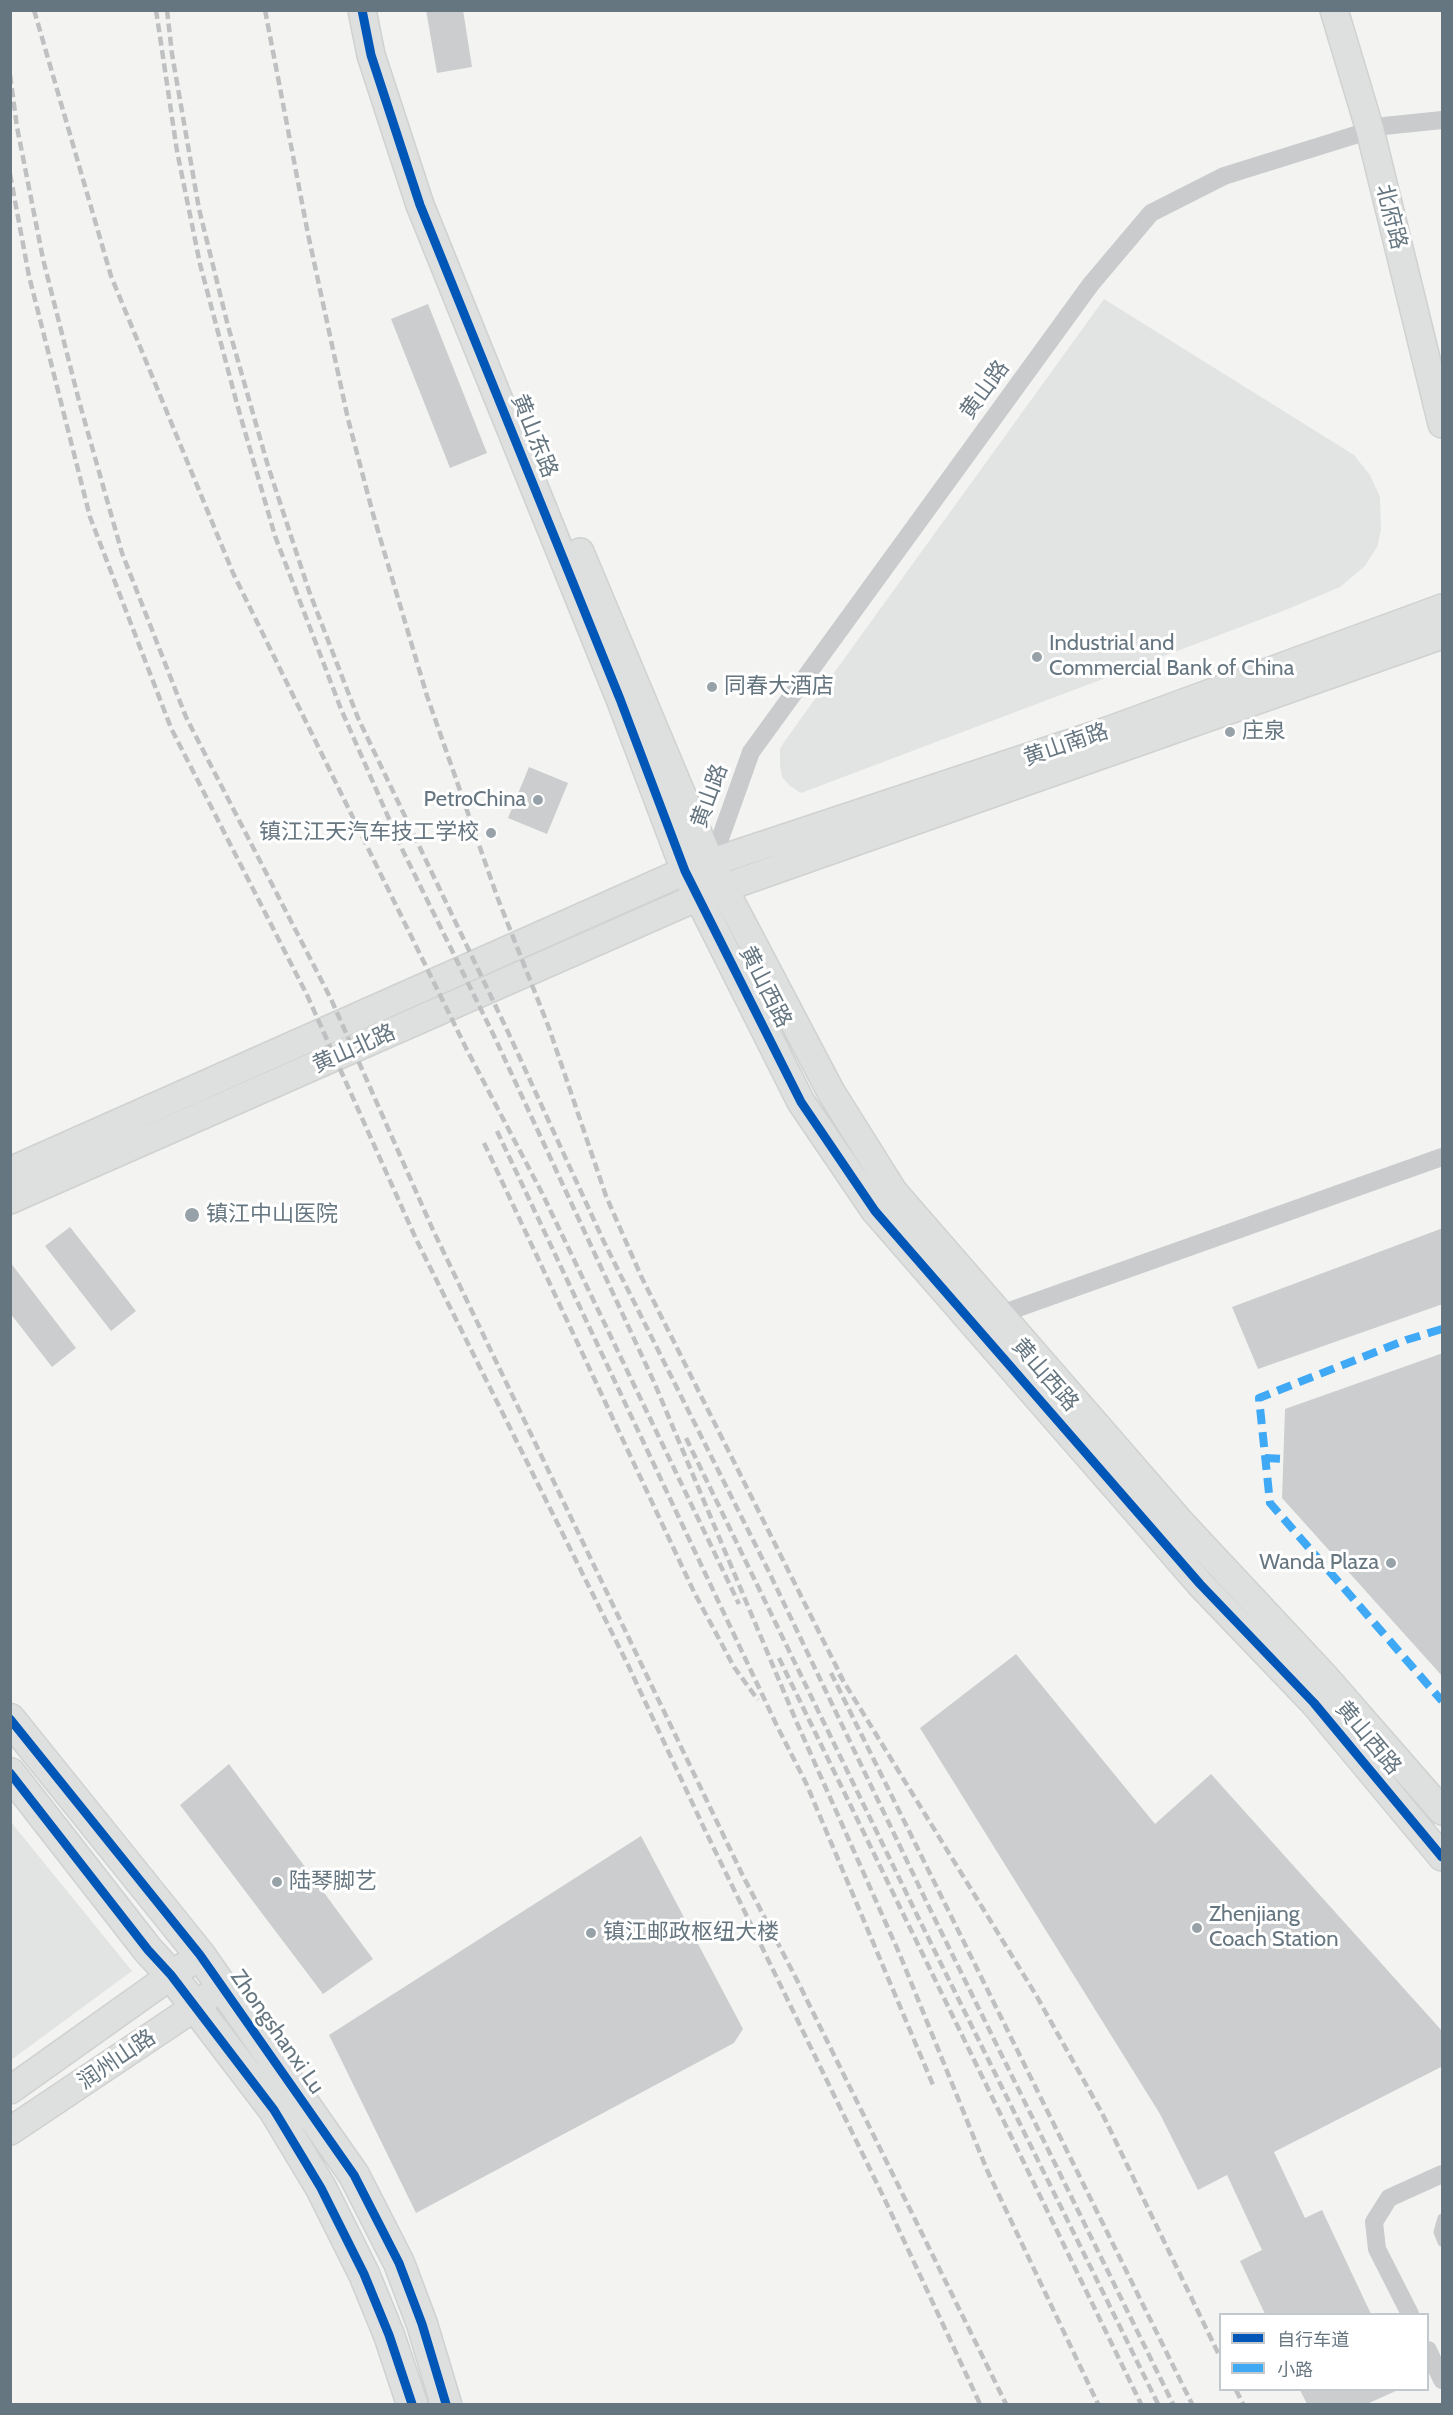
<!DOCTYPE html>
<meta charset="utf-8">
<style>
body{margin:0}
#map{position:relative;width:1453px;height:2415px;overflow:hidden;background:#f3f3f2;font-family:Cabin,"Noto Sans SC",sans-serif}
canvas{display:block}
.frame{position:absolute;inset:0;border:12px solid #667680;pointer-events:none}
.legend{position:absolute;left:1219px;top:2313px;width:210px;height:78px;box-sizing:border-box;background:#fff;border:2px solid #c2c8cc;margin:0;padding:8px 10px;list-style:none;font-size:18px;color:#667680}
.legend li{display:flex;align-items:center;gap:12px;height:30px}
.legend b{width:30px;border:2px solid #c2c8cc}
</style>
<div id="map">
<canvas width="1453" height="2415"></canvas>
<div class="frame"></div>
<ul class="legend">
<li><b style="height:8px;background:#0057b8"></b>自行车道</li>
<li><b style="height:8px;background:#3fa9f5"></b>小路</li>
</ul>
</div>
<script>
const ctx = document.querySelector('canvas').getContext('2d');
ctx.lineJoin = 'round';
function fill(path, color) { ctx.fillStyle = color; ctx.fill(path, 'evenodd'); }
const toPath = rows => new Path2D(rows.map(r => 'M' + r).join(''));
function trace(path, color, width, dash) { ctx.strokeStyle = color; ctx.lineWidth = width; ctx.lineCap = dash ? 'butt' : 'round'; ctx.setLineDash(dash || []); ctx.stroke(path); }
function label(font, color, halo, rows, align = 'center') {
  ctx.font = font + ' Cabin,"Noto Sans SC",sans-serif'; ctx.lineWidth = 6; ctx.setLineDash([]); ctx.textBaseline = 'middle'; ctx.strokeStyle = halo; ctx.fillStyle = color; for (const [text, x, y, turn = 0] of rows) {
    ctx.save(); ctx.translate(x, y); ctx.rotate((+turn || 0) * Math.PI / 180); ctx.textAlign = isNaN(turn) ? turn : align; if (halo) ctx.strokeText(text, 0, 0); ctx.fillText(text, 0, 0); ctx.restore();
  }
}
const built = toPath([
 [1104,299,1354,455,1370,475,1380,497,1381,530,1377,547,1365,566,1340,587,1283,611,801,793,790,786,782,777,780,765,780,749,784,742],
 [11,1822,132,1971,11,2060,10,2060]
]);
const building = toPath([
 [426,10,463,10,472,67,437,73],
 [428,304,487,453,450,468,391,319],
 [529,767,568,783,547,834,508,818],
 [70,1227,136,1311,111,1331,45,1246],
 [1443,1228,1443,1304,1258,1369,1232,1307],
 [10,1262,76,1348,52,1367,10,1313],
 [1443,1353,1443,1677,1282,1498,1285,1409],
 [1016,1654,1155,1824,1211,1774,1443,2032,1443,2066,1274,2152,1305,2218,1322,2210,1371,2314,1265,2314,1240,2261,1262,2250,1227,2175,1198,2190,1160,2114,920,1728],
 [229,1764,373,1959,323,1994,180,1805],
 [641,1836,743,2029,734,2043,416,2213,329,2035],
 [1300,2390,1398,2390,1367,2404,1307,2404]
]);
const lane = toPath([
 [1442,2218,1438,2232,1442,2242]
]);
const street = toPath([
 [711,864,751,752,1091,284,1151,213,1224,176,1384,126,1442,120],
 [1001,1314,1442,1157],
 [1410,2314,1377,2249,1374,2222,1389,2198,1442,2174],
 [1428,2350,1442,2380]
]);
const secondary = toPath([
 [362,10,371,55,420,205,620,699,685,871,801,1102,875,1211,1200,1584,1314,1703,1442,1857],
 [1334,10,1370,130,1442,424],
 [580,552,711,864,831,1092,893,1191,1183,1525,1326,1678,1442,1811],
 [10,1171,685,871,1107,731,1442,608],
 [10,1200,698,897,1442,635],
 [10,2090,200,1955],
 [10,2131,195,2007,221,1986]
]);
const primary = toPath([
 [10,1719,200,1955,354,2175,399,2263,422,2324,446,2404],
 [10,1773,148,1950,171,1975,274,2110,321,2188,364,2274,389,2335,412,2404]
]);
const rail = toPath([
 [34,10,111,276,233,573,467,1050,542,1193,739,1604],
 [156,10,177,151,200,264,237,404,275,536,341,709,403,851,495,1038,654,1382,797,1723,900,1955,987,2170,1098,2404],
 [167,10,172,54,199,209,228,326,268,466,309,591,358,718,508,1032,604,1242,768,1570,928,1905,1173,2404],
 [265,10,308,234,348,419,373,514,427,696,498,899,549,1028,606,1196,641,1276,843,1680],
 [10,75,17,127,43,259,79,401,122,553,186,717,331,999,433,1230,742,1874,800,1986,1006,2404],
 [10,174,29,276,90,517,171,728,307,995,416,1239,628,1665,704,1828,885,2200,980,2404],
 [497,1131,777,1726,806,1783,933,2085],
 [484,1143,694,1592,734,1667,758,1700],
 [686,1438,917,1915,1158,2404],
 [779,1658,1141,2404],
 [831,1673,1192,2404],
 [839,1674,1036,1995,1102,2113,1220,2357],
 [1236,2390,1243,2404]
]);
const quiet = toPath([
 [1442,1329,1406,1340,1259,1398,1270,1503,1442,1701],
 [1265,1458,1284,1459]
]);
const cycleway = toPath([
 [362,10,371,55,420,205,620,699,685,871,801,1102,875,1211,1200,1584,1314,1703,1442,1857],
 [10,1719,200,1955,354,2175,399,2263,422,2324,446,2404],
 [10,1773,148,1950,171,1975,274,2110,321,2188,364,2274,389,2335,412,2404]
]);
const markers = [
 [1037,657,6,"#97a2a8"],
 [712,687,6,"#97a2a8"],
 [1230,732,6,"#97a2a8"],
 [538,800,6,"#97a2a8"],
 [491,833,6,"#97a2a8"],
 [192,1215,8,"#97a2a8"],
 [1391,1563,6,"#97a2a8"],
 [277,1882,6,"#97a2a8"],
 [1197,1928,6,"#97a2a8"],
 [591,1933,6,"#97a2a8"]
];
const streetNames = [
 ["北府路",1391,217,76],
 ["黄山路",985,390,-54],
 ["黄山东路",534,436,68],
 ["黄山南路",1066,745,-19],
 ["黄山路",710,796,-70],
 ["黄山西路",765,987,63],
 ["黄山北路",354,1049,-24],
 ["黄山西路",1045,1375,49],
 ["黄山西路",1368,1738,50],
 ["Zhongshanxi Lu",277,2032,55],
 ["润州山路",117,2060,-34]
];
const poiNames = [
 ["Industrial and",1049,644],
 ["Commercial Bank of China",1049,669],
 ["同春大酒店",724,687],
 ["庄泉",1242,732],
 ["PetroChina",526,800,"right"],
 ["镇江江天汽车技工学校",479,833,"right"],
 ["镇江中山医院",206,1215],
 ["Wanda Plaza",1379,1563,"right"],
 ["陆琴脚艺",289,1882],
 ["Zhenjiang",1209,1915],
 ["Coach Station",1209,1940],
 ["镇江邮政枢纽大楼",603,1933]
];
fill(built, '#e2e3e3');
fill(building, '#cccdce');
trace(secondary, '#d0d1d1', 30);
trace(primary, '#d0d1d2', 33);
trace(lane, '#c9cbcc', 9);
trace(street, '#c9cbcc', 18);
trace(secondary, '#dedfdf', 27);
trace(primary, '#dedfdf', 30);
trace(rail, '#bfc0c1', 4.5, [9, 4.5]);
trace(quiet, '#3fa9f5', 8, [15, 8]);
trace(cycleway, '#0057b8', 9);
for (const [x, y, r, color] of markers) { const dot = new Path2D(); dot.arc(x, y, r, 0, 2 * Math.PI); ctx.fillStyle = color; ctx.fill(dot); trace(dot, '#fff', 2); }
label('22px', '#667680', '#fff', streetNames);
label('22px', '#667680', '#fff', poiNames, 'left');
</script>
